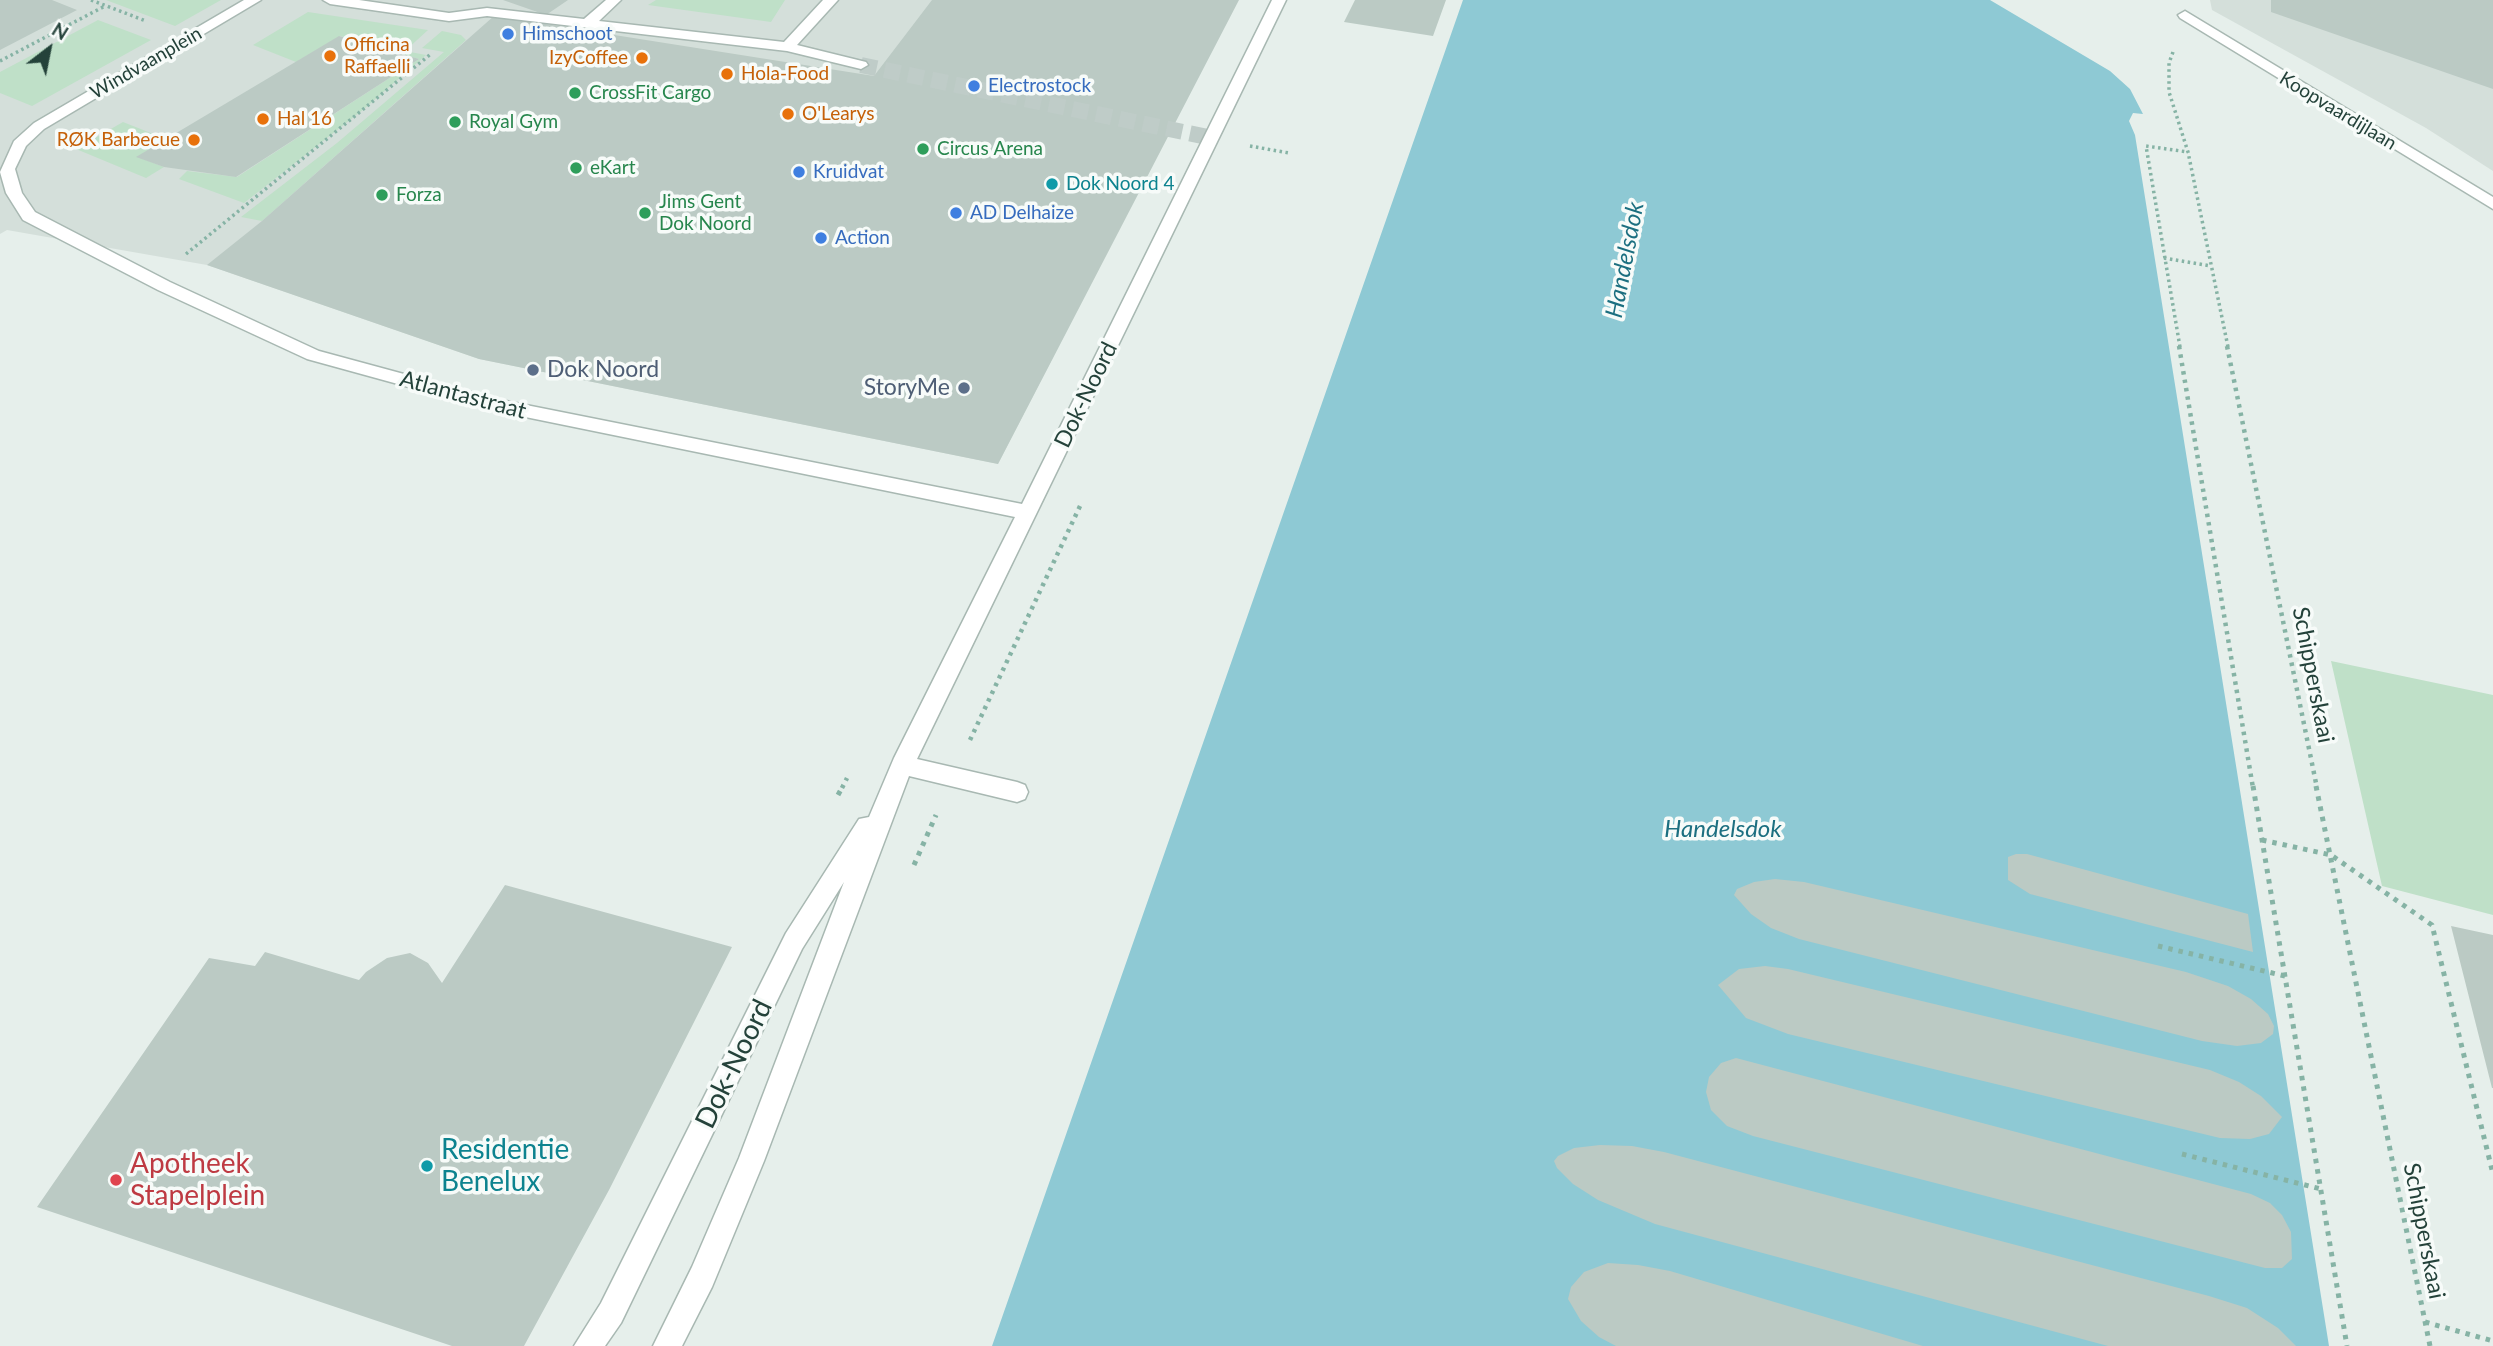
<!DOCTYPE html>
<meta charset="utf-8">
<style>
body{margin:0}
#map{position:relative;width:2493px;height:1346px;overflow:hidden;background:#e6efeb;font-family:Lato,sans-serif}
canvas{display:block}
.north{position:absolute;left:14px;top:14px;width:70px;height:70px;-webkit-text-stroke:5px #f7fbf9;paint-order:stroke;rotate:32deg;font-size:19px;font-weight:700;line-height:28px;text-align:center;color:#24423a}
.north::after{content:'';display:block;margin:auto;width:24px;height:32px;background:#24423a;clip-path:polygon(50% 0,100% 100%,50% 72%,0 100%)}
</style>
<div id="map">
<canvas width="2493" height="1346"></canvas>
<div class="north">N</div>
</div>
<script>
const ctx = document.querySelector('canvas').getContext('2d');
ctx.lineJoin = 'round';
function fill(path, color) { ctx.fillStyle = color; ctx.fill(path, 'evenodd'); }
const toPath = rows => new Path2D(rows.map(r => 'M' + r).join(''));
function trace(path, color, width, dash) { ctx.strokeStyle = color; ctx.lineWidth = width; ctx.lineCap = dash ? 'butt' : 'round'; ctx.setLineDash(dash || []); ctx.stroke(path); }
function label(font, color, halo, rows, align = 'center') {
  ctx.font = font + ' Lato,sans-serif'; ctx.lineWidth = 7; ctx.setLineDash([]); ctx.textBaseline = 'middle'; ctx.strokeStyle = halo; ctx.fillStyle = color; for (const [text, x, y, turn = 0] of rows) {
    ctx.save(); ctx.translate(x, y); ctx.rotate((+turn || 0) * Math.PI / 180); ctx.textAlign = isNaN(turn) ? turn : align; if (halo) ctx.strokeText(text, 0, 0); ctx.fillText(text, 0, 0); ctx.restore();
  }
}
const built = toPath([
 [0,0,1237,0,998,464,479,359,207,265,7,230,0,234],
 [2210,0,2493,0,2493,171,2426,128,2212,10]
]);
const green = toPath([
 [106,0,221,0,175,26],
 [656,0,785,0,771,22,648,5],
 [308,12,428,30,405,51,426,55,364,109,244,203,179,179,187,171,237,177,419,59,340,36,296,62,253,45],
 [98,20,151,40,32,106,0,93,0,72],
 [442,31,461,35,466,40,262,221,241,217,337,143,444,52,422,48],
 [123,122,166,139,138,157,164,167,146,178,76,149],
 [2331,661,2493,695,2493,915,2382,886]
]);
const water = toPath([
 [1463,0,1990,0,2110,71,2130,89,2143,114,2133,113,2129,121,2135,135,2329,1346,992,1346]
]);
const building = toPath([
 [0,0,52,0,77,10,0,50],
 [503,0,568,0,546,15],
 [932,0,1239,0,998,464,479,359,207,265,262,221,494,16,874,76],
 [1355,0,1446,0,1433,36,1344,22],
 [2271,0,2493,0,2493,89,2271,12],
 [339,36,419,59,236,177,164,167,136,157],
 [2016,854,2027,854,2248,914,2253,952,2030,894,2008,880,2008,857],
 [1775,879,1804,882,2186,972,2228,986,2251,999,2268,1014,2274,1026,2273,1034,2261,1043,2237,1046,2202,1041,1799,939,1771,928,1751,914,1734,895,1737,889,1754,882],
 [505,885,732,947,609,1190,524,1346,452,1346,37,1207,209,958,255,966,265,952,359,980,366,972,387,958,410,953,428,963,442,983],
 [2451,926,2493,935,2493,1088,2492,1088],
 [1765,966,1788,969,2210,1070,2239,1082,2261,1096,2282,1117,2269,1134,2250,1139,2220,1138,1788,1034,1746,1018,1718,985,1739,969],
 [1736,1058,2251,1194,2270,1203,2282,1215,2291,1232,2292,1259,2282,1268,2265,1268,1753,1136,1727,1126,1711,1110,1706,1092,1709,1077,1721,1063],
 [1600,1145,1632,1146,1664,1152,2209,1296,2247,1308,2278,1328,2296,1346,2108,1346,1655,1224,1598,1200,1573,1184,1557,1168,1554,1161,1558,1156,1574,1148],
 [1608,1263,1638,1265,1670,1271,1923,1346,1616,1346,1599,1337,1581,1321,1568,1299,1571,1287,1584,1272]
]);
const minorTunnel = toPath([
 [861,65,1212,138]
]);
const pathFar2 = toPath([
 [91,0,146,21],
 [2173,52,2169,63,2169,92,2188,152,2228,347],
 [0,61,105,6],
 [1250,146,1289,153],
 [186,254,432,53],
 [2164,258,2211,266],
 [2180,347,2146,146,2188,152]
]);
const pathFar1 = toPath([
 [2179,346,2253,788],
 [2227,346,2317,788],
 [970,740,1081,504],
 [842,788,847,778]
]);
const path = toPath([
 [2253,786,2347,1346],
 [2316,786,2430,1346],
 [838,795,843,786],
 [2262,840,2331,855,2432,925,2493,1174],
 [914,865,936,815],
 [2158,946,2285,976],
 [2182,1154,2321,1189],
 [2425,1322,2493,1341]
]);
const minor = toPath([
 [244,0,261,0,44,129,26,146,15,169,22,193,35,212,170,282,319,351,496,399,1022,504,1272,0,1286,0,917,759,1017,782,1025,785,1028,792,1025,799,1017,802,909,776,764,1161,712,1287,682,1346,653,1346,692,1267,739,1158,844,882,802,949,621,1323,605,1346,574,1346,601,1303,786,933,859,819,869,817,894,758,1015,517,496,411,307,359,158,290,23,220,6,193,0,172,14,141,34,123,244,0],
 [323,0,359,0,449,13,487,8,584,19,606,0,621,0,599,21,784,42,823,0,838,0,797,45,866,62,868,65,861,69,787,51,487,16,449,21,330,4,323,0],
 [2185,11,2493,197,2493,209,2180,18,2178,15,2185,11]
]);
const markers = [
 [508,34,7,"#3f7fe0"],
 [330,56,7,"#e8710a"],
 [642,58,7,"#e8710a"],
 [727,74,7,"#e8710a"],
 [974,86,7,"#3f7fe0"],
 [575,93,7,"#2e9e5b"],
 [788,114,7,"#e8710a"],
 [263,119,7,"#e8710a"],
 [455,122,7,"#2e9e5b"],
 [194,140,7,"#e8710a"],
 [923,149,7,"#2e9e5b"],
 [576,168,7,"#2e9e5b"],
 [799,172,7,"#3f7fe0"],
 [1052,184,7,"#0f9aa8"],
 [382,195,7,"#2e9e5b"],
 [645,213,7,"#2e9e5b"],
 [956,213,7,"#3f7fe0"],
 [821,238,7,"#3f7fe0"],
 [533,370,7,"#5c6f8a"],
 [964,388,7,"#5c6f8a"],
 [427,1166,7,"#0f9aa8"],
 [116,1180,7,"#e0444e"]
];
const farShopnames = [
 ["Himschoot",522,34],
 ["Electrostock",988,86],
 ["Kruidvat",813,172],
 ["AD Delhaize",970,213],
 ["Action",835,238]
];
const farFoodnames = [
 ["Officina",344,45],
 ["Raffaelli",344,67],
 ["IzyCoffee",628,58,"right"],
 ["Hola-Food",741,74],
 ["O'Learys",802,114],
 ["Hal 16",277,119],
 ["RØK Barbecue",180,140,"right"]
];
const farStreetnames = [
 ["Windvaanplein",146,63,-30],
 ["Koopvaardijlaan",2338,111,31]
];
const farLeisurenames = [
 ["CrossFit Cargo",589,93],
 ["Royal Gym",469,122],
 ["Circus Arena",937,149],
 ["eKart",590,168],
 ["Forza",396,195],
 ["Jims Gent",659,202],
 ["Dok Noord",659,224]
];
const farCulturenames = [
 ["Dok Noord 4",1066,184]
];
const serviceNames = [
 ["Dok Noord",547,370],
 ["StoryMe",950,388,"right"]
];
const streetNames = [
 ["Atlantastraat",463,395,15],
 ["Dok-Noord",1086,395,-64],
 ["Schipperskaai",2313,675,79],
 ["Schipperskaai",2424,1231,79]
];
const waterNames = [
 ["Handelsdok",1625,260,-79],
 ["Handelsdok",1723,829]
];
const nearStreetnames = [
 ["Dok-Noord",734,1064,-64]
];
const nearCulturenames = [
 ["Residentie",441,1150],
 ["Benelux",441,1182]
];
const nearHealthnames = [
 ["Apotheek",130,1164],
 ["Stapelplein",130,1196]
];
fill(built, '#d4dfda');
fill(green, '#bfe0c8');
fill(water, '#8ec9d4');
fill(building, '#bbcac4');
trace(minorTunnel, '#bfccc8', 16, [16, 8]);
trace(minor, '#a8b8b2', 3);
trace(pathFar2, '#86b3a5', 3.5, [2.5, 3.5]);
trace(pathFar1, '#86b3a5', 4.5, [3.5, 5]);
trace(path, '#86b3a5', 5, [4.5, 6]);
fill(minor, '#fff');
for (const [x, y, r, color] of markers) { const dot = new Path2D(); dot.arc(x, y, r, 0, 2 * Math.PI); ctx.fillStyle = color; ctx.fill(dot); trace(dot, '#f7fbf9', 2.5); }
label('19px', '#366cbe', '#f7fbf9', farShopnames, 'left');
label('19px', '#c56008', '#f7fbf9', farFoodnames, 'left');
label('19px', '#24423a', '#f7fbf9', farStreetnames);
label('19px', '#27864d', '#f7fbf9', farLeisurenames, 'left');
label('19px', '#0d838f', '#f7fbf9', farCulturenames, 'left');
label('23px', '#4e5e75', '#f7fbf9', serviceNames, 'left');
label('23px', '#24423a', '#f7fbf9', streetNames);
label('italic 24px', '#1c6f80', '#f7fbf9', waterNames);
label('28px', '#24423a', '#f7fbf9', nearStreetnames);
label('28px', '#0d838f', '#f7fbf9', nearCulturenames, 'left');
label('28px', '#be3a42', '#f7fbf9', nearHealthnames, 'left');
</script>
